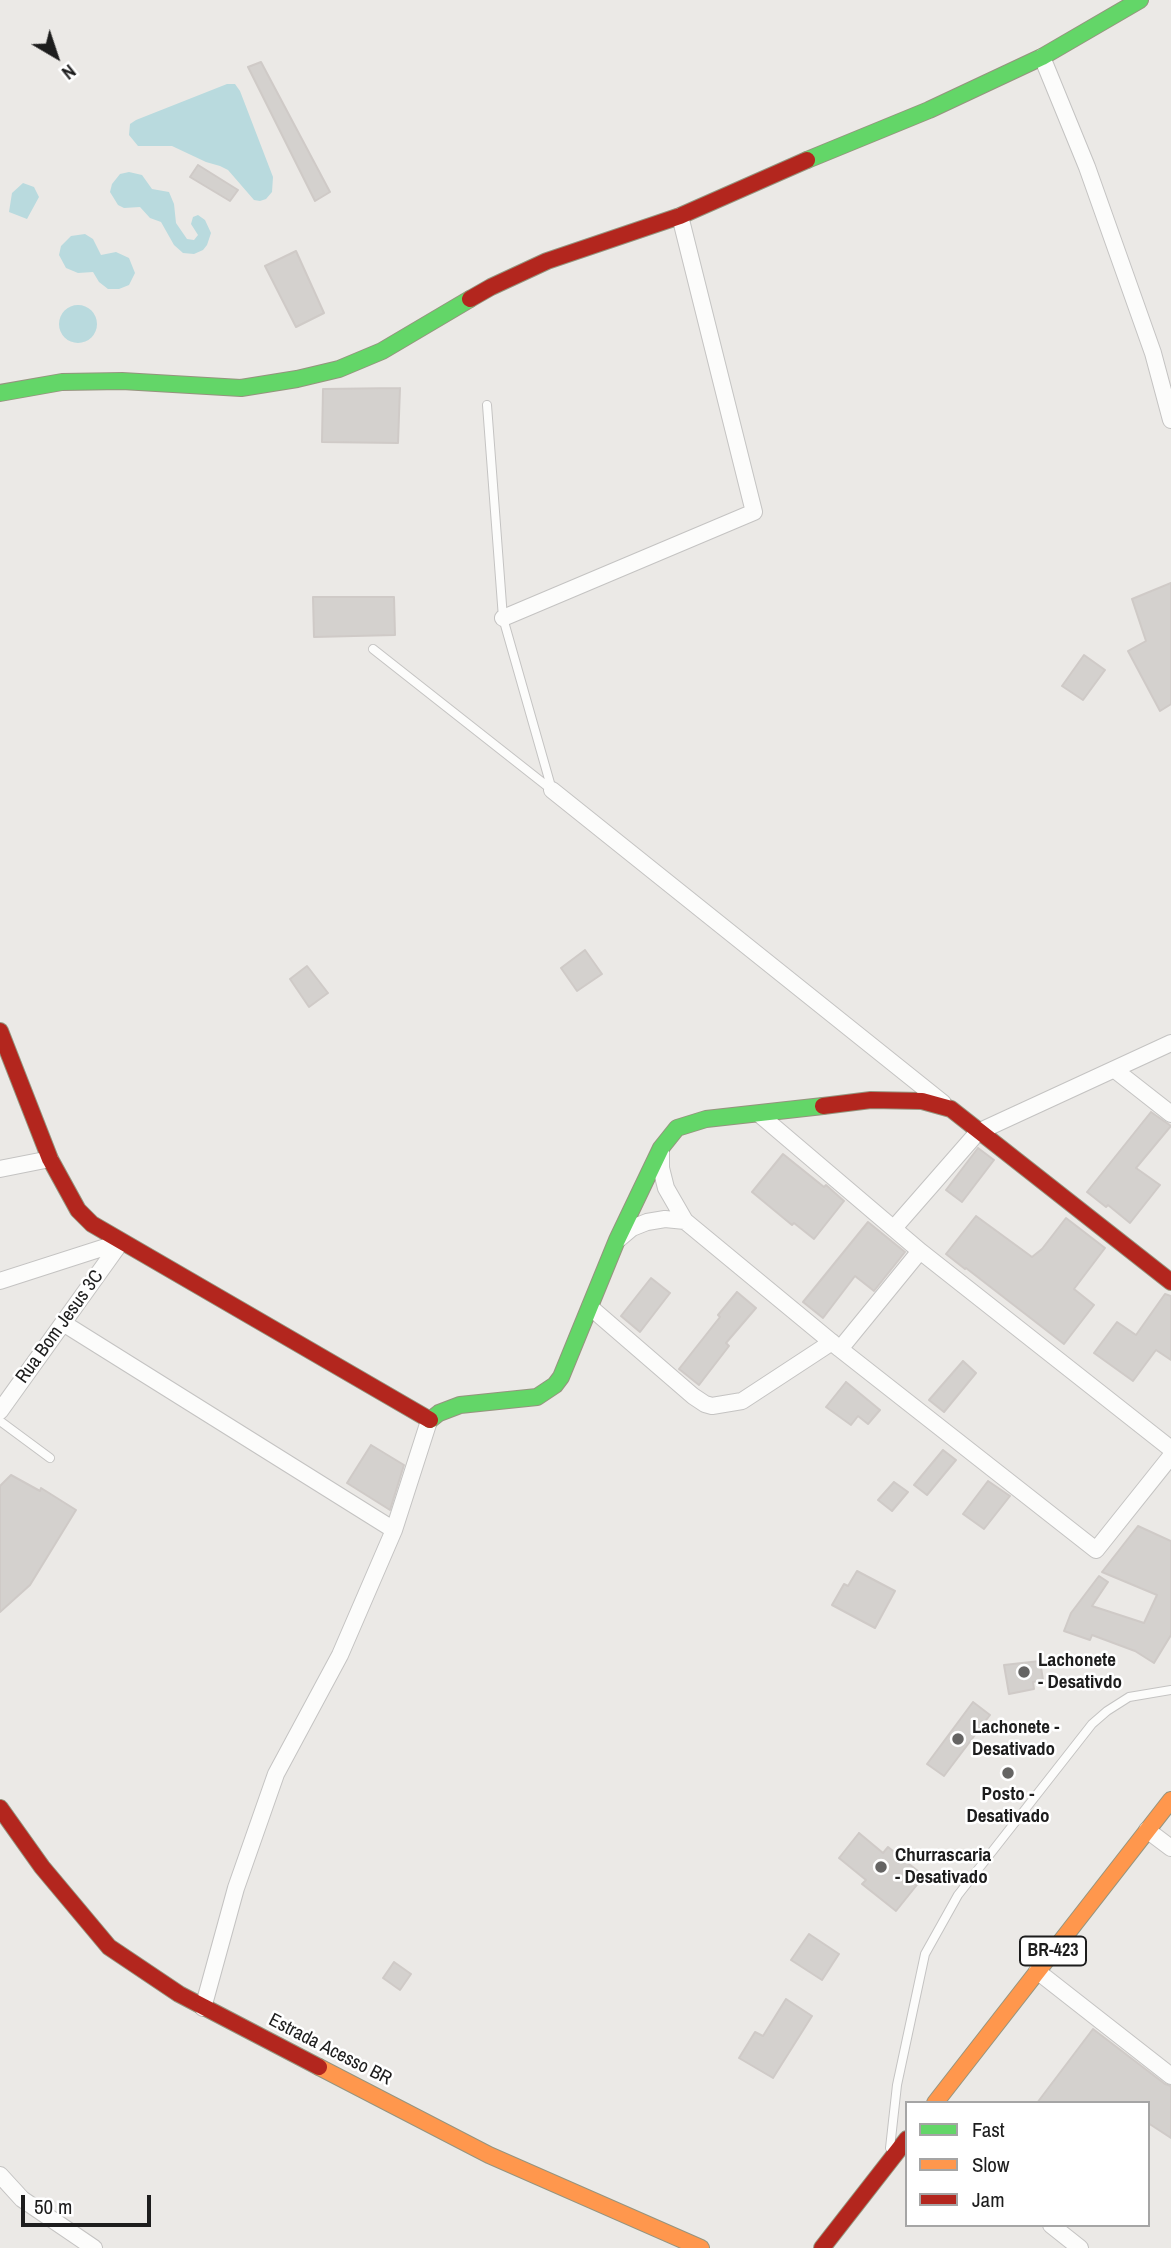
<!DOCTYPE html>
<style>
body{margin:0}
#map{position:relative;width:1171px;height:2248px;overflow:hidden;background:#ebe9e6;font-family:"Archivo Narrow",sans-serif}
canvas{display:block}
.legend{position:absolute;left:905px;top:2101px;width:245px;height:126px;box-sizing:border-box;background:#fff;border:2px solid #a5a5a5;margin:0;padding:9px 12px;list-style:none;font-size:21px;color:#1d1d1d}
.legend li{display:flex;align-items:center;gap:14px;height:35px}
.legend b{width:35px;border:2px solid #a5a5a5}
.north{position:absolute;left:21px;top:21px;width:70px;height:70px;-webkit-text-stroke:5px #fff;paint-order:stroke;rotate:141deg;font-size:19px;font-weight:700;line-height:28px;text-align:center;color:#1d1d1d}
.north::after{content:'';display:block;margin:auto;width:24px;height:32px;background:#1d1d1d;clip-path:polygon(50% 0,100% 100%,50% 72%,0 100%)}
.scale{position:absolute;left:21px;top:2195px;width:130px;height:32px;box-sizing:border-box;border:4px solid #1d1d1d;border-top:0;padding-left:9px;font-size:21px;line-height:24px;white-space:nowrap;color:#1d1d1d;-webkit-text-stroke:5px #fff;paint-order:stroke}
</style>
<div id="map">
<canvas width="1171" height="2248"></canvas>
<ul class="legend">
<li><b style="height:9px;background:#63d668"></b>Fast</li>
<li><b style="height:9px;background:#ff974d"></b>Slow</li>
<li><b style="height:9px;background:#b3261e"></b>Jam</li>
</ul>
<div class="north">N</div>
<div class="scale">50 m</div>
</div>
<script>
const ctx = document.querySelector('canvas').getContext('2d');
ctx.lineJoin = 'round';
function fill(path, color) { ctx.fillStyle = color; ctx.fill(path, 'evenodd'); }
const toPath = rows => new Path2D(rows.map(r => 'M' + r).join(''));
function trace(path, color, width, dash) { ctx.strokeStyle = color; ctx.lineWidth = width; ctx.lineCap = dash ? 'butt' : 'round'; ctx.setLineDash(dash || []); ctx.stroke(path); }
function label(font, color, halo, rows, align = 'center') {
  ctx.font = font + ' "Archivo Narrow",sans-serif'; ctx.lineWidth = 5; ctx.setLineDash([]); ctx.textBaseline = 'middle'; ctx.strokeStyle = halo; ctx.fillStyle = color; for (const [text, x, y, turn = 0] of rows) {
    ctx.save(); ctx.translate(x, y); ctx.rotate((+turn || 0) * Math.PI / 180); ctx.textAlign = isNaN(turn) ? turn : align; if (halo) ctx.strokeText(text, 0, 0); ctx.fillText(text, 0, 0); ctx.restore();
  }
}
const water = toPath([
 [227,84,235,84,240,91,273,177,272,192,266,199,260,201,254,200,228,170,220,166,206,162,172,146,138,146,129,135,130,124,136,120],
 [129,172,142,175,152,189,169,192,174,204,176,223,187,239,194,240,198,235,191,224,193,217,198,215,205,220,211,233,207,245,203,250,194,254,183,253,174,245,161,222,150,218,140,207,124,208,118,205,110,192,112,184,120,174],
 [23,183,34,187,39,197,27,219,9,212,12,193],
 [85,234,93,239,101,255,116,252,129,258,135,273,129,285,119,289,108,289,99,282,93,272,78,273,66,268,59,255,61,246,71,236],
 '59 324a19 19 0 1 1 38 0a19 19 0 1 1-38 0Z'
]);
const building = toPath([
 [261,62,330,192,315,201,248,67,261,62],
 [198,165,238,190,230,201,190,177,198,165],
 [296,251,324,313,296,327,265,266,296,251],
 [400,388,398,443,322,442,323,389,400,388],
 [1171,583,1171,704,1160,711,1128,651,1146,641,1132,599,1171,583],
 [313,597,394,597,395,635,314,637,313,597],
 [1084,655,1105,670,1083,700,1062,686,1084,655],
 [585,950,602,974,577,991,561,968,585,950],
 [307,966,328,993,309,1007,290,979,307,966],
 [1151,1112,1171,1126,1136,1168,1160,1185,1130,1223,1108,1205,1106,1207,1087,1192,1151,1112],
 [978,1148,994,1160,962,1202,946,1190,978,1148],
 [783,1154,824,1187,826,1185,844,1201,814,1239,794,1223,792,1225,752,1192,783,1154],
 [976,1216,1032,1257,1042,1249,1066,1218,1105,1248,1074,1289,1094,1305,1064,1344,966,1268,965,1269,946,1254,976,1216],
 [868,1222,905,1252,874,1291,855,1276,823,1318,803,1302,868,1222],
 [651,1278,670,1293,640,1332,621,1316,651,1278],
 [737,1292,756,1308,726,1343,729,1346,699,1385,679,1369,720,1317,718,1315,737,1292],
 [1165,1294,1171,1296,1171,1360,1156,1350,1133,1381,1094,1353,1117,1322,1136,1335,1165,1294],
 [963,1361,976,1373,944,1412,929,1400,963,1361],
 [846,1382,880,1410,868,1424,858,1416,851,1425,826,1407,846,1382],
 [371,1445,404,1465,390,1510,347,1483,371,1445],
 [943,1450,956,1460,927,1495,914,1485,943,1450],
 [11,1475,40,1491,41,1488,76,1510,30,1585,0,1612,0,1486,11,1475],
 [988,1481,1010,1496,984,1529,963,1514,988,1481],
 [894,1482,908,1492,892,1511,878,1500,894,1482],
 [1138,1526,1171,1541,1171,1635,1154,1663,1135,1651,1092,1635,1090,1640,1064,1631,1071,1613,1099,1576,1108,1582,1092,1606,1144,1623,1157,1595,1102,1572,1138,1526],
 [857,1571,895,1591,875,1628,832,1605,844,1584,848,1586,857,1571],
 [1040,1661,1043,1680,1033,1682,1034,1689,1009,1694,1004,1665,1040,1661],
 [973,1702,990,1715,944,1776,927,1764,973,1702],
 [859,1833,883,1853,888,1847,924,1876,896,1911,862,1884,866,1880,839,1858,859,1833],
 [809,1934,839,1954,822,1980,791,1960,809,1934],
 [394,1962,411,1974,400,1990,383,1978,394,1962],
 [786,1999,812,2016,773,2078,739,2058,755,2032,763,2036,786,1999],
 [1093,2029,1165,2084,1171,2086,1171,2138,1148,2123,1148,2103,1037,2103,1093,2029]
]);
const lane = toPath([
 [487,405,503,618,552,790],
 [373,649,552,790],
 [0,1421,50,1458],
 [890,2148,897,2085,925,1954,958,1895,1092,1724,1107,1711,1129,1697,1171,1690]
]);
const street = toPath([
 [1042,57,1087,167,1153,353,1171,420],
 [503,618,754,512,680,216],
 [552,790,943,1103],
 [1115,1070,1171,1114],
 [759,1114,920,1251,1171,1449],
 [661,1151,661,1168,666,1188,685,1221,840,1349,1096,1550,1171,1456],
 [0,1169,50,1159],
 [894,1228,978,1132,1171,1043],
 [619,1239,632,1228,647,1222,665,1219,685,1221],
 [0,1281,121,1242],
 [590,1307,693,1396,705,1404,712,1406,742,1401,832,1342],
 [63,1323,394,1530],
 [840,1349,920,1251],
 [0,1411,121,1242],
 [1147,1830,1171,1848],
 [1037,1971,1171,2076],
 [203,2008,236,1888,276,1774,340,1655,394,1530,429,1421],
 [0,2175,22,2199,94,2248],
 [1051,2225,1080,2248]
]);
const fast = toPath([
 [807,160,929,110,1042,57,1140,0],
 [0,393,62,382,122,381,241,388,297,379,339,369,382,351,470,299],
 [430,1420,439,1413,460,1405,537,1397,555,1385,561,1377,617,1240,661,1148,677,1128,706,1119,823,1106]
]);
const slow = toPath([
 [319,2067,489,2155,701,2248],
 [935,2103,1171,1800]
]);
const jam = toPath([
 [470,299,491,287,547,261,680,216,807,160],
 [0,1031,50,1159,78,1210,92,1224,430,1420],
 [823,1106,871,1100,922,1101,951,1109,1171,1282],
 [0,1808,42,1867,109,1947,179,1994,319,2067],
 [822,2248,907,2139]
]);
const markers = [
 [1024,1672,7,"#656463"],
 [958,1739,7,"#656463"],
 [1008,1773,7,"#656463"],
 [881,1867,7,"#656463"]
];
const shields = [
 [1053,1951,66]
];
const shieldNames = [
 ["BR-423",1053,1951]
];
const streetNames = [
 ["Rua Bom Jesus 3C",60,1327,-54],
 ["Estrada Acesso BR",330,2050,27]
];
const poiNames = [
 ["Lachonete",1038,1661],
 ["- Desativdo",1038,1683],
 ["Lachonete -",972,1728],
 ["Desativado",972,1750],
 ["Posto -",1008,1795,"center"],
 ["Desativado",1008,1817,"center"],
 ["Churrascaria",895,1856],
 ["- Desativado",895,1878]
];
fill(water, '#b9dade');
fill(building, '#d4d1ce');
trace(building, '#cfcac7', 2);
trace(lane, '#c4c3c2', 10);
trace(street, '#c4c3c2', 18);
trace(fast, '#95947e', 18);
trace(slow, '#95947e', 18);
trace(jam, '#95947e', 18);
trace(lane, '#fcfcfb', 8);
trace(street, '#fcfcfb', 16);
trace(fast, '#63d668', 16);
trace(slow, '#ff974d', 16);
trace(jam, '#b3261e', 16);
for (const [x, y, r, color] of markers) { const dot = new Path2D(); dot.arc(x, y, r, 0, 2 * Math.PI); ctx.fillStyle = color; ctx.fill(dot); trace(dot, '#fff', 2.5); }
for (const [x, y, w] of shields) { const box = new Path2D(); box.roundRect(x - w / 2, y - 14.5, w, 29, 5); ctx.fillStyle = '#fff'; ctx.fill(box); trace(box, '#1d1d1d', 2); }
label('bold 18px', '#1d1d1d', null, shieldNames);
label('19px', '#1d1d1d', '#fff', streetNames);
label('bold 19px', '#1d1d1d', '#fff', poiNames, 'left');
</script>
